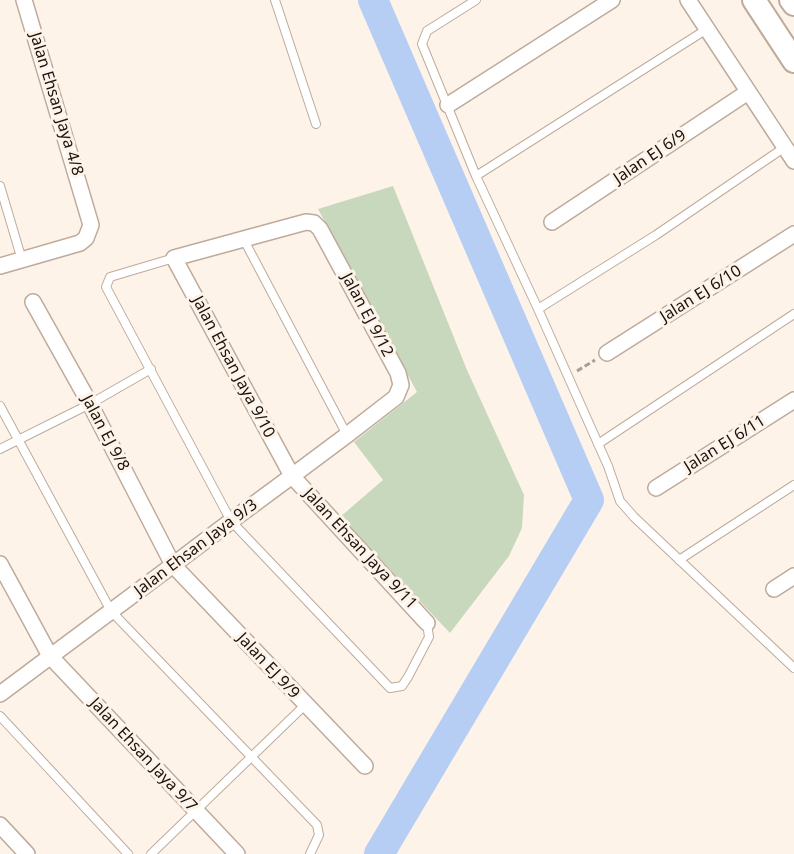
<!DOCTYPE html>
<style>
body{margin:0}
canvas{display:block;background:#fef3e9}
</style>
<canvas width="794" height="854"></canvas>
<script>
const ctx = document.querySelector('canvas').getContext('2d');
ctx.lineJoin = 'round';
function fill(path, color) { ctx.fillStyle = color; ctx.fill(path, 'evenodd'); }
const toPath = rows => new Path2D(rows.map(r => 'M' + r).join(''));
function trace(path, color, width, dash) { ctx.strokeStyle = color; ctx.lineWidth = width; ctx.lineCap = dash ? 'butt' : 'round'; ctx.setLineDash(dash || []); ctx.stroke(path); }
function label(font, color, halo, rows, align = 'center') {
  ctx.font = font + ' "Noto Sans",sans-serif'; ctx.lineWidth = 6; ctx.setLineDash([]); ctx.textBaseline = 'middle'; ctx.strokeStyle = halo; ctx.fillStyle = color; for (const [text, x, y, turn = 0] of rows) {
    ctx.save(); ctx.translate(x, y); ctx.rotate((+turn || 0) * Math.PI / 180); ctx.textAlign = isNaN(turn) ? turn : align; if (halo) ctx.strokeText(text, 0, 0); ctx.fillText(text, 0, 0); ctx.restore();
  }
}
const green = toPath([
 [393,186,467,370,524,495,522,528,509,556,450,633,340,517,383,480,354,442,417,392,318,209]
]);
const river = toPath([
 [373,0,589,500,379,854]
]);
const path = toPath([
 [577,371,595,360]
]);
const lane = toPath([
 [275,0,316,124],
 [476,0,427,31,422,44,476,176,538,309,608,466,620,501,634,517,794,668],
 [476,176,707,29],
 [0,186,22,260],
 [244,240,347,435],
 [174,258,110,277,106,287,231,521,390,688,402,686,408,677,429,637,427,623],
 [538,309,656,235,785,147],
 [0,406,111,611,317,825,319,835,310,854],
 [598,444,794,314],
 [0,449,90,404,151,369],
 [679,560,794,485],
 [0,716,128,854],
 [151,854,305,705]
]);
const street = toPath([
 [688,0,794,161],
 [448,105,612,0],
 [552,222,748,92],
 [0,266,80,243,86,238,91,225,24,0],
 [33,302,90,404,173,565,365,766],
 [607,353,794,234],
 [656,488,794,400],
 [0,564,50,656,237,854],
 [774,589,794,576],
 [0,694,173,565,231,521,292,476,347,435,396,397,401,385,398,373,320,229,314,223,306,222,174,258,292,476,427,623],
 [0,825,27,854]
]);
const secondary = toPath([
 [754,0,794,61],
 [791,0,794,4]
]);
const streetNames = [
 ["Jalan Ehsan Jaya 4/8",56,104,73],
 ["Jalan EJ 6/9",650,157,-34],
 ["Jalan EJ 6/10",701,294,-32],
 ["Jalan EJ 9/12",367,315,62],
 ["Jalan Ehsan Jaya 9/10",233,367,62],
 ["Jalan EJ 9/8",105,433,62],
 ["Jalan EJ 6/11",725,444,-32],
 ["Jalan Ehsan Jaya 9/3",196,548,-37],
 ["Jalan Ehsan Jaya 9/11",360,549,47],
 ["Jalan EJ 9/9",268,666,47],
 ["Jalan Ehsan Jaya 9/7",143,755,47]
];
fill(green, '#c8d8bd');
trace(river, '#b7cef4', 30);
trace(lane, '#beab9c', 10);
trace(street, '#beab9c', 18);
trace(secondary, '#beab9c', 26);
trace(path, '#a89e96', 3, [6, 3]);
trace(lane, '#fff', 8);
trace(street, '#fff', 15);
trace(secondary, '#fff', 22);
label('16px', '#1a130e', '#fef3e9', streetNames);
</script>
